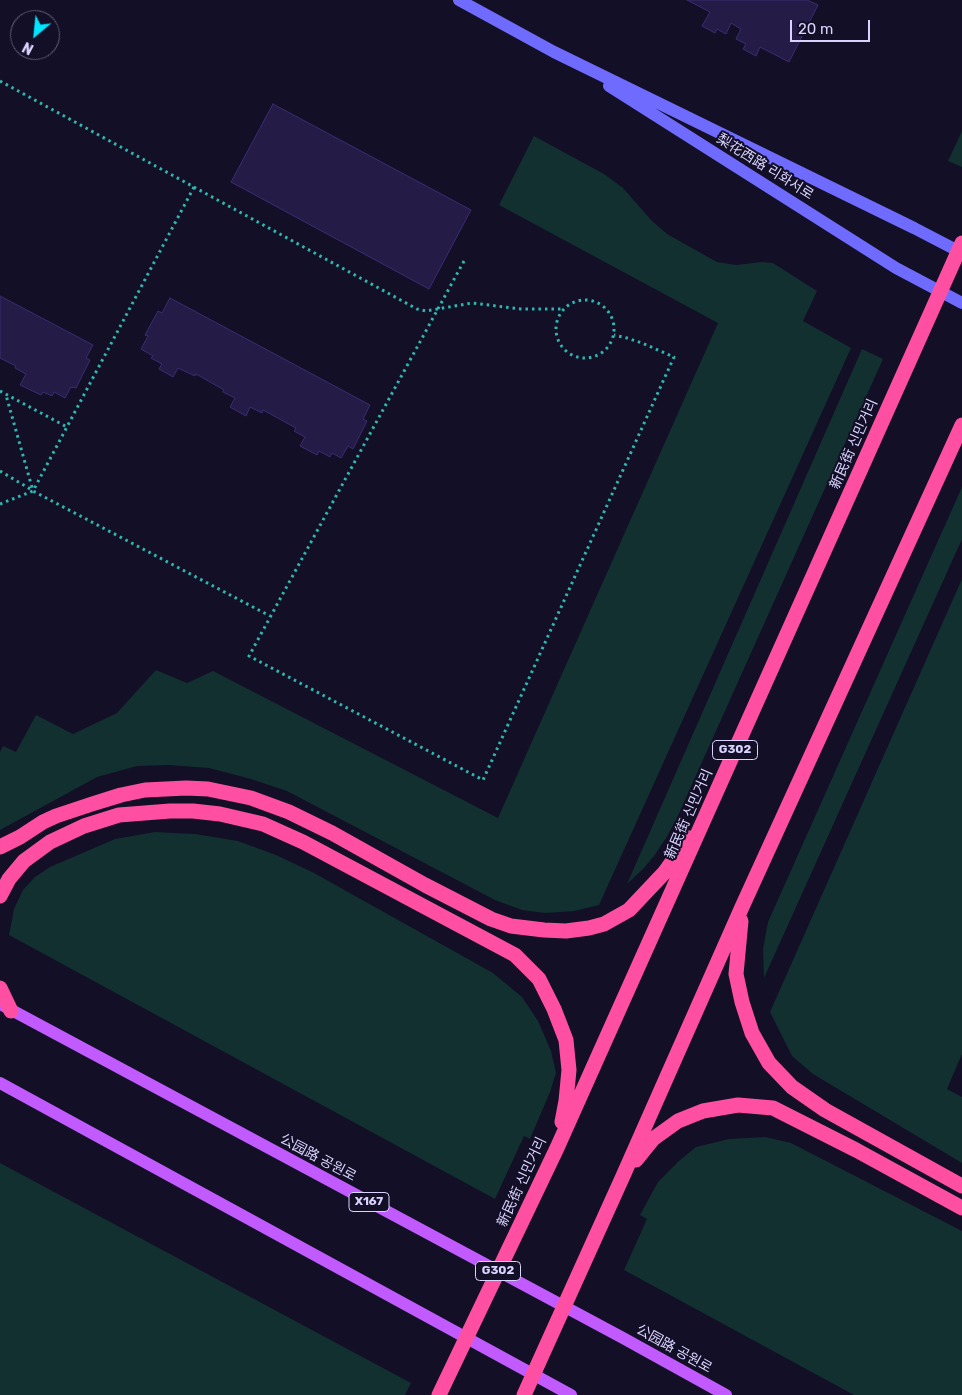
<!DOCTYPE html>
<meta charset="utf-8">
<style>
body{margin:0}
#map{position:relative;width:962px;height:1395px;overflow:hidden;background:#130f26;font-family:Rubik,sans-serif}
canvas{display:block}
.north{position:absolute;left:10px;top:10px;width:50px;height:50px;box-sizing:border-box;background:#130f26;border:1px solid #625e7d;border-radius:50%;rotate:208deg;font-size:14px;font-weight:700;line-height:20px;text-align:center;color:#d9d4ff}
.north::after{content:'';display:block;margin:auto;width:18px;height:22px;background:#00e5ff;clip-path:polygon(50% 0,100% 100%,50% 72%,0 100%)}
.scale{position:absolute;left:790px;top:20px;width:80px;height:22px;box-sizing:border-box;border:2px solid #d9d4ff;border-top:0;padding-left:6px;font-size:15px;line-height:18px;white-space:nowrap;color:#d9d4ff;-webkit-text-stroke:4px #130f26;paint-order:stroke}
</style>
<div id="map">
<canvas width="962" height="1395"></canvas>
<div class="north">N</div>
<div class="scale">20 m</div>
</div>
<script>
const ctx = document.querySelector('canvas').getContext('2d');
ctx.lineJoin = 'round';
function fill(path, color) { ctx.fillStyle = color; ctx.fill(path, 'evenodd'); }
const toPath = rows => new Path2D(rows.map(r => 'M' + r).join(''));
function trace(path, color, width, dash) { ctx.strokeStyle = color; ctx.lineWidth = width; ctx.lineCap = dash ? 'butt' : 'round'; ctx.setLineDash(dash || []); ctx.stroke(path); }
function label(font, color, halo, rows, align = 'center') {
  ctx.font = font + ' Rubik,"Noto Sans SC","Noto Sans KR",sans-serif'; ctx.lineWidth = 4; ctx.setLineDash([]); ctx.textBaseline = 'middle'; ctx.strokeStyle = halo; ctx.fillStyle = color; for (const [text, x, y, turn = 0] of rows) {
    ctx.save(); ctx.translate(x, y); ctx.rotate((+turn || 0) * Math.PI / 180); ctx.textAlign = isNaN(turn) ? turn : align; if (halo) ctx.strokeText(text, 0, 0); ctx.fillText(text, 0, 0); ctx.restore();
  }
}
const green = toPath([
 [962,131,962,167,948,161],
 [534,136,604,174,623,188,651,220,667,234,717,262,736,265,762,262,773,263,817,291,803,321,851,348,599,905,574,911,545,913,522,910,495,900,287,791,251,779,209,768,168,765,137,766,97,777,0,830,0,752,3,746,16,752,36,715,73,734,117,713,156,670,187,683,213,671,498,818,718,323,499,205],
 [862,349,883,359,676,820,666,838,654,856,644,868,627,884],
 [962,487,962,539,764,978,763,949,768,922],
 [962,579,962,1054,947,1089,962,1097,962,1163,813,1074,792,1056,770,1012],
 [155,832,195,834,238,841,276,855,314,873,493,973,522,997,538,1021,551,1051,556,1073,550,1092,530,1139,524,1136,495,1199,9,935,14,909,23,890,35,877,50,867,115,839],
 [765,1137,791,1143,962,1231,962,1395,854,1395,624,1270,647,1219,640,1215,658,1182,679,1161,696,1147,729,1139],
 [0,1163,411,1383,405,1395,0,1395]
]);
const building = toPath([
 [687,0,807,0,818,5,789,62,760,47,756,56,743,49,746,44,736,39,741,29,731,23,726,34,717,29,715,33,702,26,710,12,687,0],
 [273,104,471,210,429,289,231,182,273,104],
 [0,296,93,345,86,358,90,360,76,388,71,387,65,398,54,392,52,396,43,392,41,395,20,385,26,374,15,368,16,366,0,358,0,296],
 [170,298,370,405,363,419,367,421,353,449,348,446,341,458,332,453,330,457,319,451,317,455,300,446,305,437,294,431,296,428,263,410,262,413,250,407,246,416,230,407,235,398,223,392,224,390,196,374,195,376,178,368,173,377,159,369,162,364,151,358,153,356,141,349,148,336,145,335,158,311,162,313,170,298]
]);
const path = toPath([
 [0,81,417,309,426,311,472,303,521,309,563,309],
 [194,187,33,491,270,616],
 [464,261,249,656,483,780,674,357,642,343,627,338,614,335],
 '556 329a29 29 0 1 1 58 0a29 29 0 1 1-58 0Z',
 [0,391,67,427],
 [0,471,32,490],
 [0,504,33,491,6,395]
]);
const secondary = toPath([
 [459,0,554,52,914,228,962,253],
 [609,86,896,268,962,303]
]);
const primary = toPath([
 [4,1006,623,1338,726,1395],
 [0,1083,571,1395]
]);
const highway = toPath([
 [0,847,20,837,43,822,56,816,92,804,121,795,145,790,166,789,186,788,208,789,251,798,289,812,332,833,425,885,491,919,511,926,544,930,566,931,589,928,604,924,629,910,664,873,689,838],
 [0,896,9,879,24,861,50,842,84,826,119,815,170,811,193,811,220,814,263,824,303,842,515,955,539,979,554,1009,566,1040,569,1070,566,1101,562,1122],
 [741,921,736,974,742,1002,752,1033,769,1063,792,1087,825,1110,962,1186],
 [0,988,11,1011],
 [636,1160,653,1139,678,1121,703,1111,738,1105,773,1108,856,1150,962,1208],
 [439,1395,557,1148,962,243],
 [524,1395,623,1176,742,907,962,425]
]);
const shields = [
 [735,750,45],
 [369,1202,40],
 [498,1271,45]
];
const shieldNames = [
 ["G302",735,750],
 ["X167",369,1202],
 ["G302",498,1271]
];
const streetNames = [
 ["梨花西路 리화서로",765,167,32],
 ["新民街 신민거리",854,444,-66],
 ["新民街 신민거리",689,814,-66],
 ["公园路 공원로",318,1158,28],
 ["新民街 신민거리",522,1182,-65],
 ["公园路 공원로",674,1349,29]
];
fill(green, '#12302f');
fill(building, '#241b47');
trace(building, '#3b2d73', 1);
trace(path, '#2fb8b0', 3, [2.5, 4]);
trace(secondary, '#6f6bff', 12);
trace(primary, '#c25bff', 12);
trace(highway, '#ff4fa3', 15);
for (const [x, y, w] of shields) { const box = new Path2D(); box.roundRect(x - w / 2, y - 9.5, w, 19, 4); ctx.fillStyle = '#130f26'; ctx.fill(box); trace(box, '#d9d4ff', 1); }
label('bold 12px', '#d9d4ff', null, shieldNames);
label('14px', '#d9d4ff', '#130f26', streetNames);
</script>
